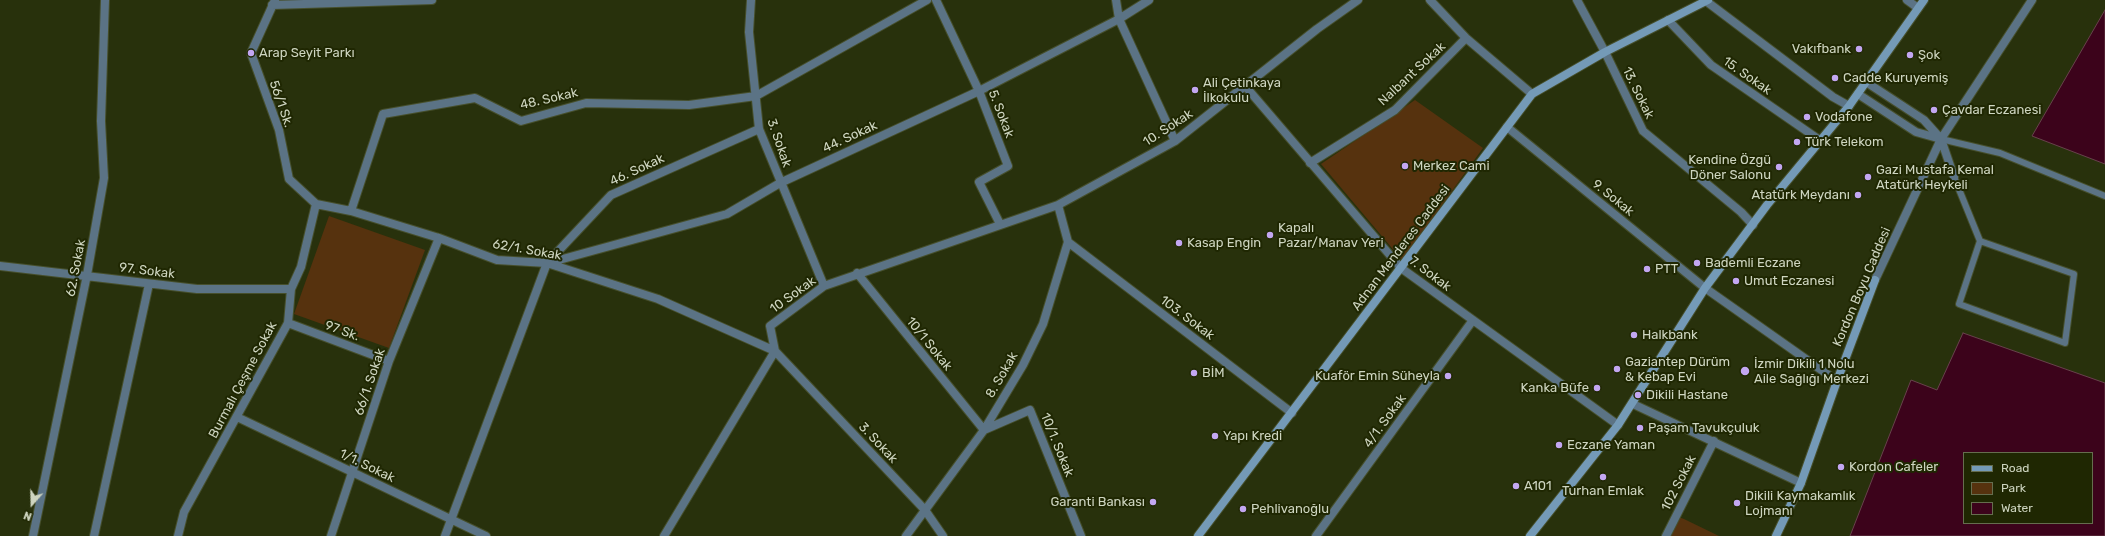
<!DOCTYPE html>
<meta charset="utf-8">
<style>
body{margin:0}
#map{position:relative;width:2105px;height:536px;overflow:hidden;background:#28310c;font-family:Rubik,sans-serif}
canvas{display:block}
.legend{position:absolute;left:1963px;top:452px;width:130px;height:72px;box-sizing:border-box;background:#1f2702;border:1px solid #656d4e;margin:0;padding:5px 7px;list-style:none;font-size:12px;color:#ced5c0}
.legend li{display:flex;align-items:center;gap:8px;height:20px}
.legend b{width:20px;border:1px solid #656d4e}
.north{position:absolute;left:12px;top:484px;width:40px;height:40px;-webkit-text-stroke:3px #1f2702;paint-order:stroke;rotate:200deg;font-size:11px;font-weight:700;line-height:16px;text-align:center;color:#ced5c0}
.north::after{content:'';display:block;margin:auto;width:14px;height:18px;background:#ced5c0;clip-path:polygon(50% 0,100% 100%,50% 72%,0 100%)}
</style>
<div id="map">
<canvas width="2105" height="536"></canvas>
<ul class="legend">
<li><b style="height:5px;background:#749ab7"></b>Road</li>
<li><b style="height:11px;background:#56320e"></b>Park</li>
<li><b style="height:11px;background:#3c031b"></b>Water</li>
</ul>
<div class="north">N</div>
</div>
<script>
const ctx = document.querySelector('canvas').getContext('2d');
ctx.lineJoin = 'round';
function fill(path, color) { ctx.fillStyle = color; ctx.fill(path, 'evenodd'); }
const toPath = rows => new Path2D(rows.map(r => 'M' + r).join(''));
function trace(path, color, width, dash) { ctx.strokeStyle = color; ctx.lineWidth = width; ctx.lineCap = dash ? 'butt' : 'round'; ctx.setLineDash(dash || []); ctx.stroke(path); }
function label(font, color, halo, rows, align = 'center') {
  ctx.font = font + ' Rubik,sans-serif'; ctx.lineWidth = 4; ctx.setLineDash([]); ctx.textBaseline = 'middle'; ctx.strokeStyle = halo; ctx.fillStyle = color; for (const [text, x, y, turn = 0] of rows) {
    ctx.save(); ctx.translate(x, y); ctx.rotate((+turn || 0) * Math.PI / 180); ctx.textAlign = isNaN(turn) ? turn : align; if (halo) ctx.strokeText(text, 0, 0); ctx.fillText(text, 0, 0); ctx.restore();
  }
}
const green = toPath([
 [1415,100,1483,148,1402,260,1321,164],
 [329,216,425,250,389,348,294,314],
 [1676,516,1684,519,1719,536,1666,536]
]);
const water = toPath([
 [2105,10,2105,164,2032,136,2105,10],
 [1963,333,2105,383,2105,536,1850,536,1911,380,1937,390,1963,333],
 [1964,453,2092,453,2092,523,1964,523,1964,453]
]);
const lane = toPath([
 [1941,139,2000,153,2105,196],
 [1954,177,1980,241,2074,274,2065,343,1959,304,1980,241]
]);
const street = toPath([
 [275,0,251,53,279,130,289,179,316,204],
 [751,0,749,32,759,129,824,286],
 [936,0,979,91,1008,166,979,182,1000,224],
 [1116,0,1119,19,1175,141],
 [1430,0,1466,38,1532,94],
 [1577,0,1605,52,1643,131,1741,212,1753,225],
 [1907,0,1918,8],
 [1706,1,1833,97,1849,106],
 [272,5,432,0],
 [1668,20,1711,65,1821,141],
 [1246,87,1401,268,1618,425],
 [1858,94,1916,132,1941,139,1924,120,1866,82],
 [1507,127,1705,288,1837,381],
 [1941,139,1954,177],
 [1310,163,1395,110,1466,38],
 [316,204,351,211,439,238,497,260,547,263,658,299,775,351,925,510,943,536],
 [351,211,383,114,475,98,521,121,586,103,689,105,756,96,927,0],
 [1068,242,1292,413],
 [548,263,727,214,780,183,979,91,1119,19,1149,0],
 [0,266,197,289,291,289],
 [857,273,984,430,1030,410,1081,536],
 [1875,280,1941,139,2032,0],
 [288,323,389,361],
 [1633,404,1801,483],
 [237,417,486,536],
 [33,536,87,275,104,178,101,121,105,0],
 [94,536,149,284],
 [178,536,184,512,288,323,291,289,301,267,316,204],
 [331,536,389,361,439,238],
 [445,536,547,263,611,195,759,129],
 [664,536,775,351,770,326,824,286,1058,205,1175,141,1317,29,1358,0],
 [906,536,984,430,1023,365,1043,324,1068,242,1058,205],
 [1316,536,1473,320],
 [1666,536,1714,441]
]);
const secondary = toPath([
 [1198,536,1532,94,1605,52,1708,0],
 [1530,536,1618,425,1705,288,1767,205,1849,106,1924,0],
 [1776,536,1801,483,1837,381,1875,280]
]);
const markers = [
 [1859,49,4,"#c3a7f2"],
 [251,53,4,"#c3a7f2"],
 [1910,55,4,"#c3a7f2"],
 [1835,78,4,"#c3a7f2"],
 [1195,90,4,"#c3a7f2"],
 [1934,110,4,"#c3a7f2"],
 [1807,117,4,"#c3a7f2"],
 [1797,142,4,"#c3a7f2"],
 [1405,166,4,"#c3a7f2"],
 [1779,167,4,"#c3a7f2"],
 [1868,177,4,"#c3a7f2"],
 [1858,195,4,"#c3a7f2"],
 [1270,235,4,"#c3a7f2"],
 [1179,243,4,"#c3a7f2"],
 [1697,263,4,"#c3a7f2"],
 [1647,269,4,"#c3a7f2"],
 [1736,281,4,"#c3a7f2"],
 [1634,335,4,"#c3a7f2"],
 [1617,369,4,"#c3a7f2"],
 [1745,371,5,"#c3a7f2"],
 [1194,373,4,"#c3a7f2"],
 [1448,376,4,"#c3a7f2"],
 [1597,388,4,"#c3a7f2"],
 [1638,395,4,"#c3a7f2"],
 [1640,428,4,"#c3a7f2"],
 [1215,436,4,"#c3a7f2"],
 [1559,445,4,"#c3a7f2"],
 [1841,467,4,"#c3a7f2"],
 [1603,477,4,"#c3a7f2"],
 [1516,486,4,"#c3a7f2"],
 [1153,502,4,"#c3a7f2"],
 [1737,503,4,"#c3a7f2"],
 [1243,509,4,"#c3a7f2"]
];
const poiNames = [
 ["Vakıfbank",1851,49,"right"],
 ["Arap Seyit Parkı",259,53],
 ["Şok",1918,55],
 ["Cadde Kuruyemiş",1843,78],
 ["Ali Çetinkaya",1203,83],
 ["İlkokulu",1203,98],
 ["Çavdar Eczanesi",1942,110],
 ["Vodafone",1815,117],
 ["Türk Telekom",1805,142],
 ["Kendine Özgü",1771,160,"right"],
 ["Döner Salonu",1771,175,"right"],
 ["Merkez Cami",1413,166],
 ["Gazi Mustafa Kemal",1876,170],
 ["Atatürk Heykeli",1876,185],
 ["Atatürk Meydanı",1850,195,"right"],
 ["Kapalı",1278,228],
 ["Pazar/Manav Yeri",1278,243],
 ["Kasap Engin",1187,243],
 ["Bademli Eczane",1705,263],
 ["PTT",1655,269],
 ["Umut Eczanesi",1744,281],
 ["Halkbank",1642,335],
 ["Gaziantep Dürüm",1625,362],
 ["& Kebap Evi",1625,377],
 ["İzmir Dikili 1 Nolu",1754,364],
 ["Aile Sağlığı Merkezi",1754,379],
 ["BİM",1202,373],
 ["Kuaför Emin Süheyla",1440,376,"right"],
 ["Kanka Büfe",1589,388,"right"],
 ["Dikili Hastane",1646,395],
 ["Paşam Tavukçuluk",1648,428],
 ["Yapı Kredi",1223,436],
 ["Eczane Yaman",1567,445],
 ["Kordon Cafeler",1849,467],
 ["A101",1524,486],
 ["Turhan Emlak",1603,491,"center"],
 ["Dikili Kaymakamlık",1745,496],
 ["Lojmanı",1745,511],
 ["Garanti Bankası",1145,502,"right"],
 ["Pehlivanoğlu",1251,509]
];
const streetNames = [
 ["Nalbant Sokak",1412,74,-43],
 ["15. Sokak",1747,76,35],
 ["13. Sokak",1638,93,64],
 ["48. Sokak",549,99,-13],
 ["56/1 Sk.",281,104,71],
 ["5. Sokak",1001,114,69],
 ["10. Sokak",1168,128,-33],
 ["44. Sokak",850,137,-25],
 ["3. Sokak",779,143,71],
 ["46. Sokak",637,170,-25],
 ["9. Sokak",1613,198,39],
 ["Adnan Menderes Caddesi",1401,248,-53],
 ["62/1. Sokak",527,250,10],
 ["62. Sokak",76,268,-79],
 ["97. Sokak",147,271,7],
 ["7. Sokak",1430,274,37],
 ["Kordon Boyu Caddesi",1862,287,-67],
 ["10 Sokak",793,295,-36],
 ["103. Sokak",1187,318,37],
 ["97 Sk.",342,331,20],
 ["10/1 Sokak",929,344,51],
 ["8. Sokak",1002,375,-60],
 ["Burmalı Çeşme Sokak",243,380,-62],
 ["66/1. Sokak",370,382,-71],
 ["4/1. Sokak",1385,421,-54],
 ["3. Sokak",878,443,47],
 ["10/1. Sokak",1057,445,68],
 ["1/1. Sokak",367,466,26],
 ["102 Sokak",1679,483,-63]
];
fill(green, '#56320e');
fill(water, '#3c031b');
trace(water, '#68424c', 1);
trace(lane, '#464f2c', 8);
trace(street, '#464f2c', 10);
trace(secondary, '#464f2c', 10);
trace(lane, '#5b7385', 6);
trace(street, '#5b7385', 8);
trace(secondary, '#749ab7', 8);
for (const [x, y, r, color] of markers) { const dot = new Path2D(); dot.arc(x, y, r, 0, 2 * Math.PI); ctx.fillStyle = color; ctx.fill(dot); trace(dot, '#1f2702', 1.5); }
label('13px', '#ced5c0', '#1f2702', poiNames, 'left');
label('13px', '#ced5c0', '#1f2702', streetNames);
</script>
